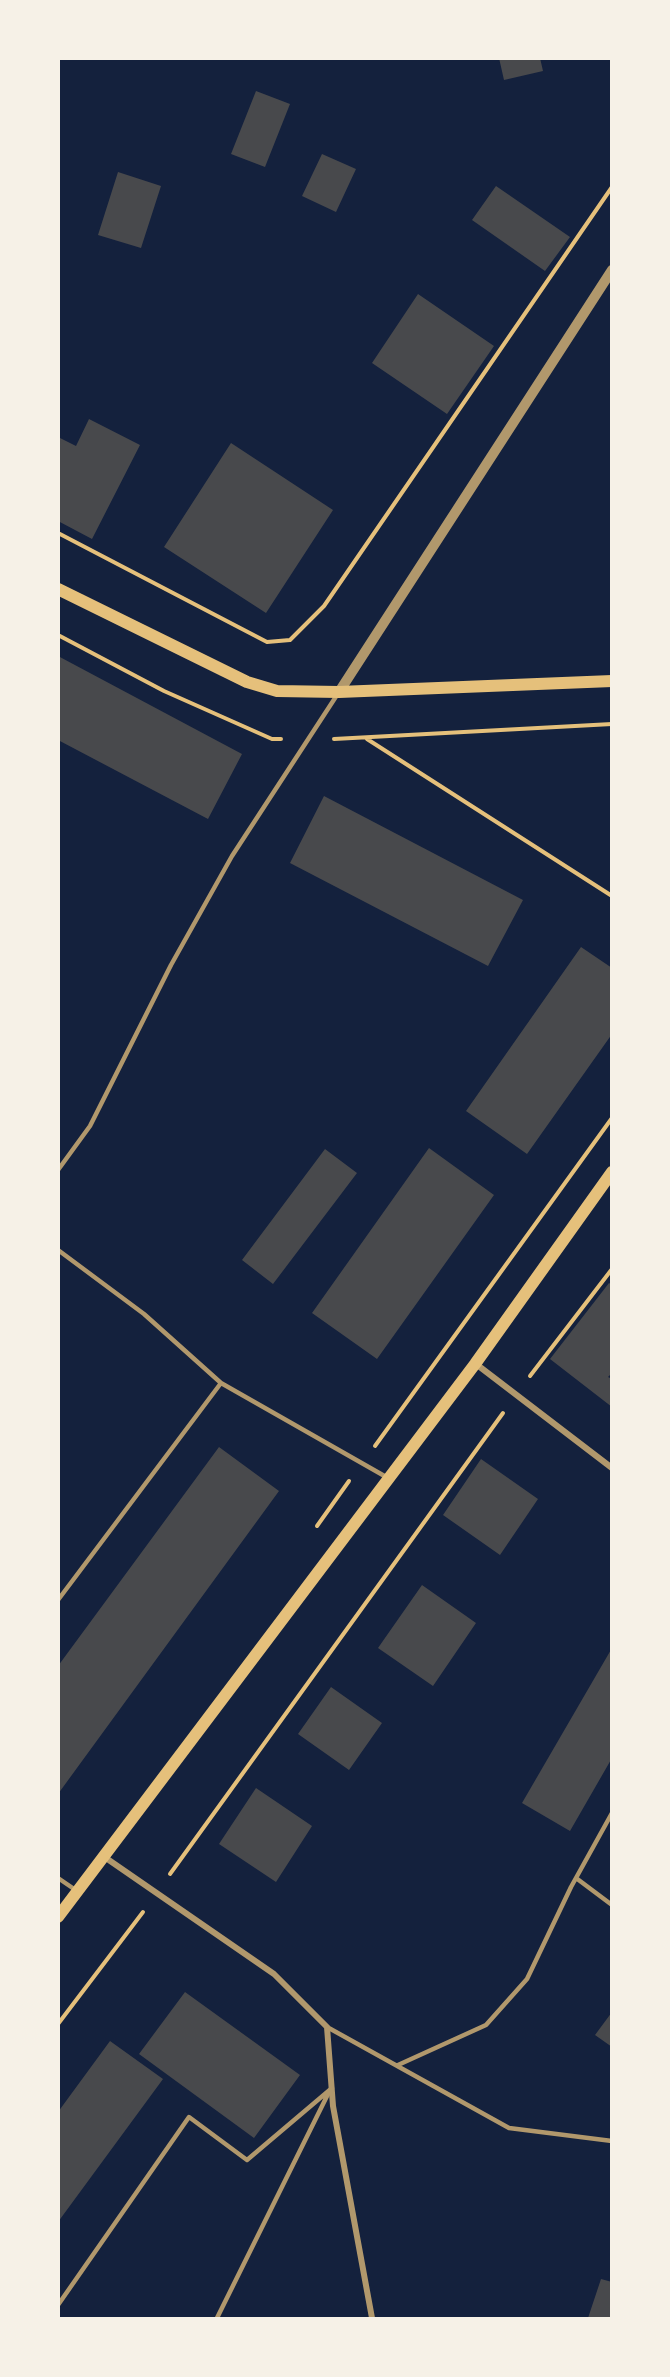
<!DOCTYPE html>
<style>
body{margin:0}
#map{position:relative;width:670px;height:2377px;overflow:hidden;background:#14213d;font-family:"PT Sans Narrow",sans-serif}
canvas{display:block}
.frame{position:absolute;inset:0;border:60px solid #f6f1e7;pointer-events:none}
</style>
<div id="map">
<canvas width="670" height="2377"></canvas>
<div class="frame"></div>
</div>
<script>
const ctx = document.querySelector('canvas').getContext('2d');
ctx.lineJoin = 'round';
function fill(path, color) { ctx.fillStyle = color; ctx.fill(path, 'evenodd'); }
const toPath = rows => new Path2D(rows.map(r => 'M' + r).join(''));
function trace(path, color, width, dash) { ctx.strokeStyle = color; ctx.lineWidth = width; ctx.lineCap = dash ? 'butt' : 'round'; ctx.setLineDash(dash || []); ctx.stroke(path); }
const building = toPath([
 [499,58,540,58,543,71,504,80],
 [256,91,290,104,265,167,231,154],
 [322,154,356,169,336,212,302,196],
 [118,172,161,186,141,248,98,235],
 [496,186,570,237,545,271,472,220],
 [418,294,494,346,447,414,372,363],
 [89,419,140,445,92,539,58,521,58,437,76,446],
 [231,443,333,510,266,613,164,547],
 [58,656,242,754,208,819,58,740],
 [324,796,523,900,488,966,290,863],
 [581,947,612,968,612,1034,527,1154,466,1111],
 [429,1148,494,1195,377,1359,312,1313],
 [325,1149,357,1173,273,1284,242,1260],
 [609,1283,612,1285,612,1373,608,1377,612,1379,612,1407,550,1359],
 [219,1447,279,1491,58,1794,58,1666],
 [481,1459,538,1499,500,1555,443,1515],
 [422,1585,476,1623,433,1686,378,1648],
 [612,1648,612,1758,570,1831,522,1803],
 [331,1687,382,1723,349,1770,298,1734],
 [256,1788,312,1826,276,1882,219,1844],
 [185,1992,300,2075,254,2138,139,2054],
 [612,2012,612,2047,595,2035],
 [110,2041,163,2079,58,2222,58,2112],
 [601,2279,612,2282,612,2318,588,2318]
]);
const path = toPath([
 [58,533,267,642,290,640,324,606,612,187],
 [58,635,164,691,272,739,281,739],
 [334,739,612,724],
 [367,739,612,896],
 [530,1376,612,1269],
 [375,1446,612,1118],
 [317,1526,349,1481],
 [170,1874,503,1413],
 [58,2024,143,1912]
]);
const service = toPath([
 [58,1170,90,1126,171,965,232,856,337,695],
 [58,1250,144,1314,221,1383,388,1478],
 [58,1600,221,1383],
 [58,1878,77,1891],
 [576,1878,612,1905],
 [327,2027,509,2128,612,2141],
 [398,2065,486,2025,527,1979,571,1887,612,1813],
 [58,2305,189,2117,247,2160,332,2088],
 [217,2318,330,2090]
]);
const minor = toPath([
 [476,1364,612,1468],
 [103,1856,274,1974,327,2027,333,2106,372,2318]
]);
const tertiary = toPath([
 [339,692,612,270]
]);
const secondary = toPath([
 [58,589,247,682,277,691,339,692,612,681],
 [58,1917,475,1364,612,1172]
]);
fill(building, '#48494c');
trace(path, '#e5c07b', 4);
trace(service, '#b1986c', 4.5);
trace(minor, '#b1986c', 6);
trace(tertiary, '#b1986c', 10);
trace(secondary, '#e5c07b', 12);
</script>
